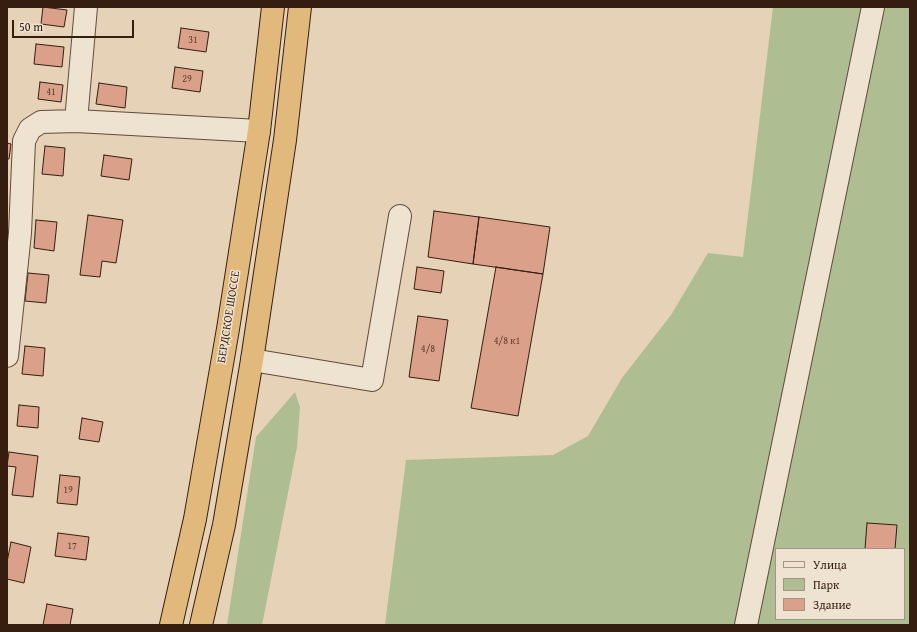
<!DOCTYPE html>
<meta charset="utf-8">
<style>
body{margin:0}
#map{position:relative;width:917px;height:632px;overflow:hidden;background:#e5d2b7;font-family:"Gentium Book Plus",serif}
canvas{display:block}
.frame{position:absolute;inset:0;border:8px solid #351e10;pointer-events:none}
.legend{position:absolute;left:775px;top:548px;width:130px;height:72px;box-sizing:border-box;background:#eee2d0;border:1px solid #a49483;margin:0;padding:5px 7px;list-style:none;font-size:12px;color:#351e10}
.legend li{display:flex;align-items:center;gap:8px;height:20px}
.legend b{width:20px;border:1px solid #a49483}
.scale{position:absolute;left:12px;top:20px;width:122px;height:18px;box-sizing:border-box;border:2px solid #351e10;border-top:0;padding-left:5px;font-size:12px;line-height:14px;white-space:nowrap;color:#351e10;-webkit-text-stroke:3px #eee2d0;paint-order:stroke}
</style>
<div id="map">
<canvas width="917" height="632"></canvas>
<div class="frame"></div>
<ul class="legend">
<li><b style="height:5px;background:#eee2d0"></b>Улица</li>
<li><b style="height:11px;background:#afbd93"></b>Парк</li>
<li><b style="height:11px;background:#dba08a"></b>Здание</li>
</ul>
<div class="scale">50 m</div>
</div>
<script>
const ctx = document.querySelector('canvas').getContext('2d');
ctx.lineJoin = 'round';
function fill(path, color) { ctx.fillStyle = color; ctx.fill(path, 'evenodd'); }
const toPath = rows => new Path2D(rows.map(r => 'M' + r).join(''));
function trace(path, color, width, dash) { ctx.strokeStyle = color; ctx.lineWidth = width; ctx.lineCap = dash ? 'butt' : 'round'; ctx.setLineDash(dash || []); ctx.stroke(path); }
function label(font, color, halo, rows, align = 'center') {
  ctx.font = font + ' "Gentium Book Plus",serif'; ctx.lineWidth = 3; ctx.setLineDash([]); ctx.textBaseline = 'middle'; ctx.strokeStyle = halo; ctx.fillStyle = color; for (const [text, x, y, turn = 0] of rows) {
    ctx.save(); ctx.translate(x, y); ctx.rotate((+turn || 0) * Math.PI / 180); ctx.textAlign = isNaN(turn) ? turn : align; if (halo) ctx.strokeText(text, 0, 0); ctx.fillText(text, 0, 0); ctx.restore();
  }
}
const green = toPath([
 [773,7,910,7,910,625,385,625,406,460,553,455,588,436,622,378,671,315,708,253,743,257],
 [776,549,904,549,904,619,776,619],
 [295,392,300,407,297,447,262,625,227,625,256,437]
]);
const building = toPath([
 [43,7,67,10,64,27,41,24,43,7],
 [181,28,209,32,206,52,178,48,181,28],
 [36,44,64,47,62,67,34,64,36,44],
 [175,67,203,71,200,92,172,88,175,67],
 [40,82,63,85,61,102,38,99,40,82],
 [99,83,127,87,125,108,96,104,99,83],
 [7,143,11,144,9,159,7,159,7,143],
 [45,146,65,148,63,176,42,174,45,146],
 [104,155,132,159,129,180,101,176,104,155],
 [434,211,479,217,473,264,428,257,434,211],
 [88,215,123,220,116,263,102,261,100,277,80,275,88,215],
 [479,217,550,227,543,274,473,264,479,217],
 [36,220,57,222,54,251,34,248,36,220],
 [417,267,444,271,441,293,414,289,417,267],
 [496,267,543,274,518,416,471,408,496,267],
 [28,273,49,275,46,303,25,301,28,273],
 [418,316,448,320,439,381,409,377,418,316],
 [25,346,45,348,43,376,22,374,25,346],
 [19,405,39,407,38,428,17,426,19,405],
 [82,418,103,422,99,442,79,439,82,418],
 [9,452,38,456,33,497,12,495,16,467,7,466,9,452],
 [60,475,80,477,77,505,57,503,60,475],
 [867,523,897,525,895,549,865,549,867,523],
 [58,533,89,537,86,560,55,556,58,533],
 [11,542,31,547,24,583,7,579,7,562,11,542],
 [47,604,73,609,70,625,43,625,47,604]
]);
const minor = toPath([
 [76,121,259,131],
 [7,356,20,233,24,141,30,129,41,122,76,121,86,7],
 [252,360,372,380,400,216],
 [746,625,873,7]
]);
const highway = toPath([
 [171,625,195,519,228,329,259,131,273,7],
 [201,625,224,525,252,360,285,140,300,7]
]);
const numberNames = [
 ["31",193,40],
 ["29",187,79],
 ["41",51,92],
 ["4/8 к1",507,341],
 ["4/8",428,349],
 ["19",68,490],
 ["17",72,546]
];
const streetNames = [
 ["БЕРДСКОЕ ШОССЕ",229,317,-81]
];
fill(green, '#afbd93');
fill(building, '#dba08a');
trace(building, '#351e10', 1);
trace(minor, '#614b3a', 24);
trace(highway, '#351e10', 24);
trace(minor, '#eee2d0', 22);
trace(highway, '#e2b97c', 22);
label('10px', '#5e3e2e', null, numberNames);
label('12px', '#351e10', '#eee2d0', streetNames);
</script>
